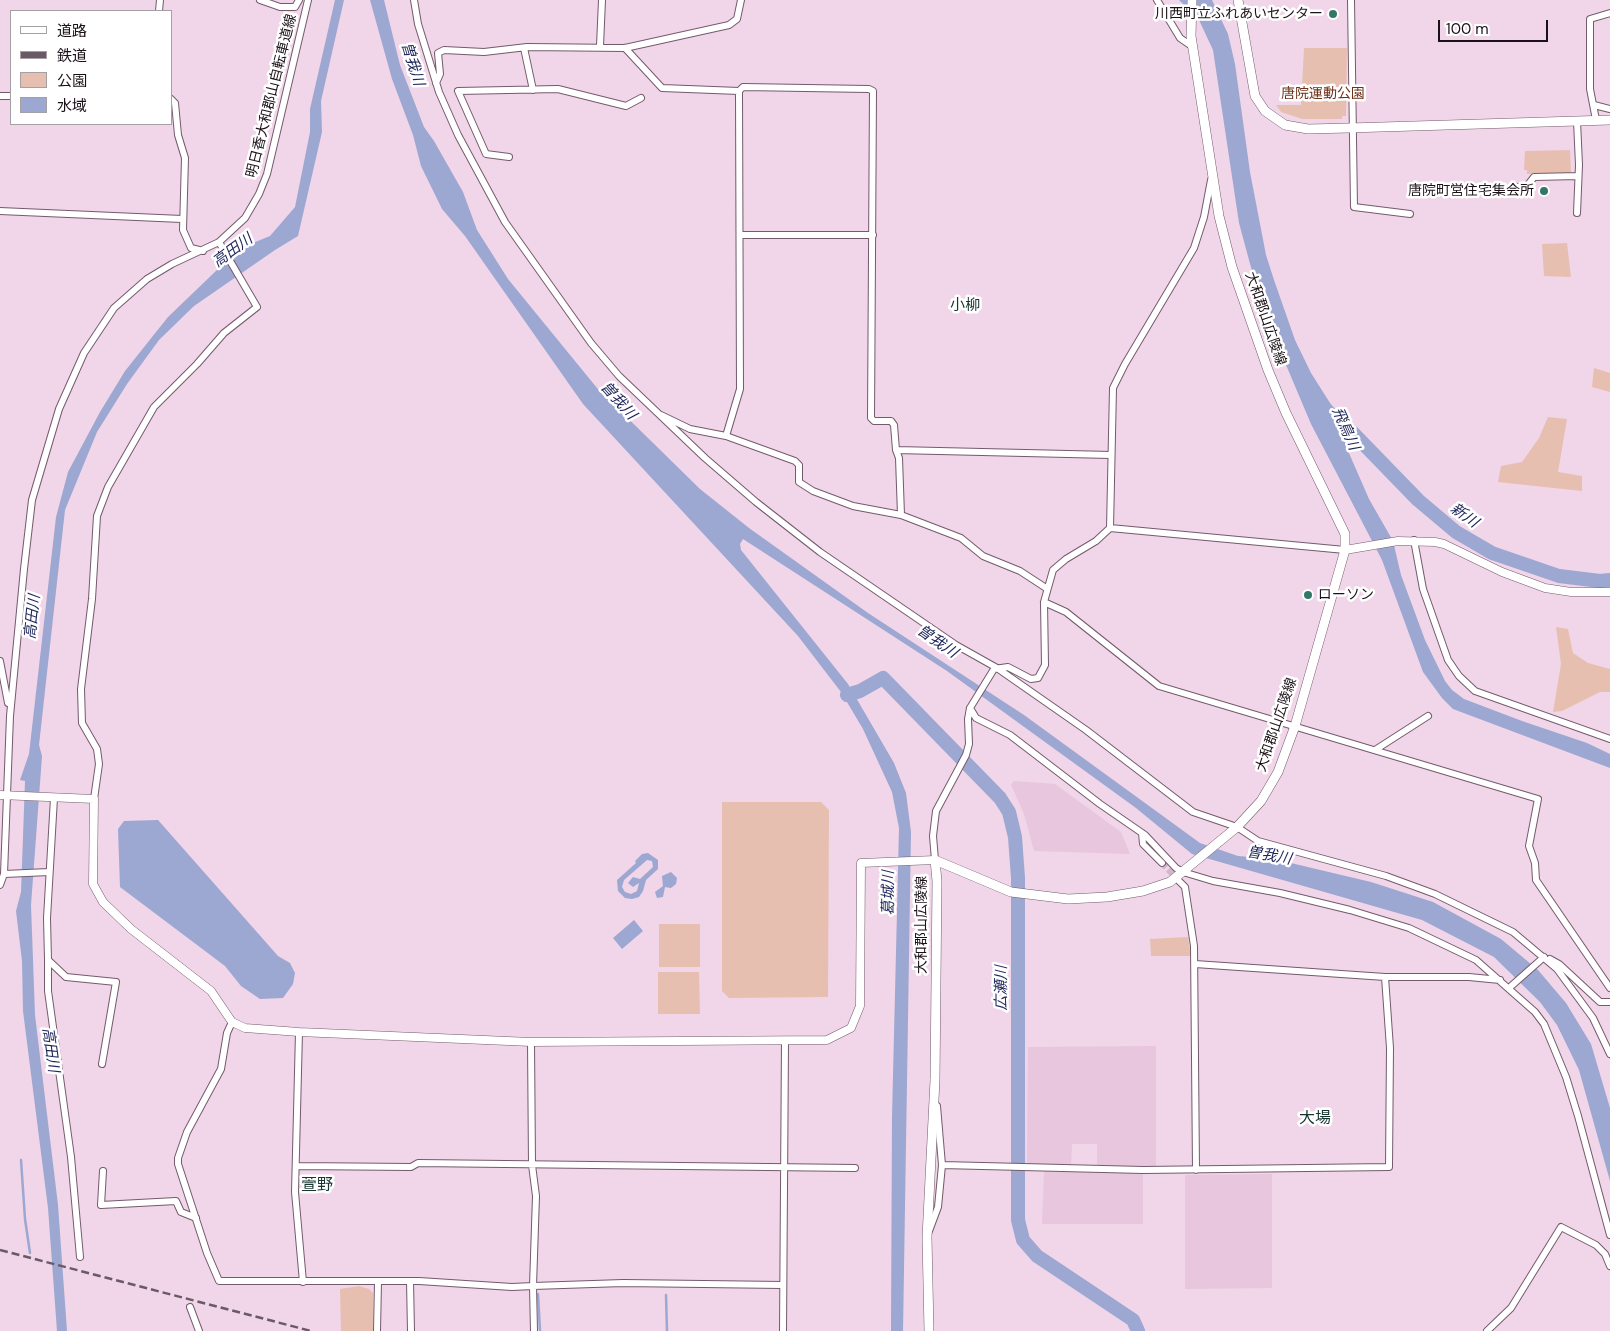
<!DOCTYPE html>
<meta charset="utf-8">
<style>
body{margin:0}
#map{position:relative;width:1610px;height:1331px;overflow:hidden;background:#f1d5e8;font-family:"DM Sans","Noto Sans JP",sans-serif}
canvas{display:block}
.legend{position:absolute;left:10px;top:10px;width:162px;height:115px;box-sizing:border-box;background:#fff;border:1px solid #a4a0a3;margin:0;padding:6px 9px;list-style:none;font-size:15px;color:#1b1118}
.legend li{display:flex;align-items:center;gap:10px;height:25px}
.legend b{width:25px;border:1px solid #a4a0a3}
.scale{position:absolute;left:1438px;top:20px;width:110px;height:22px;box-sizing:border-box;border:2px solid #1b1118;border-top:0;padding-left:6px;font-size:15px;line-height:18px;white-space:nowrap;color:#1b1118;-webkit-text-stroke:4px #fff;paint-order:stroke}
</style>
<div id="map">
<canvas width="1610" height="1331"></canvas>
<ul class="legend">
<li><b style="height:6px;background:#fff"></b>道路</li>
<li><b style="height:6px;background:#6a5a65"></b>鉄道</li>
<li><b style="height:14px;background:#e7bfb1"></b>公園</li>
<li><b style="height:14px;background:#9ca7d2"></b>水域</li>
</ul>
<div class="scale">100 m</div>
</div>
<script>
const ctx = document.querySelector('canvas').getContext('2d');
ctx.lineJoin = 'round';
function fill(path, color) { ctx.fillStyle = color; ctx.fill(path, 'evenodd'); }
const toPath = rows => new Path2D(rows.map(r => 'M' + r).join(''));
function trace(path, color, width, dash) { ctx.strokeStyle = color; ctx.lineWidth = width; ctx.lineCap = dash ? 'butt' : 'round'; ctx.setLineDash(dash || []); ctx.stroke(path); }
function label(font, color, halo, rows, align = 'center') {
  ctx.font = font + ' "DM Sans","Noto Sans JP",sans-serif'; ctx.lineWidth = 5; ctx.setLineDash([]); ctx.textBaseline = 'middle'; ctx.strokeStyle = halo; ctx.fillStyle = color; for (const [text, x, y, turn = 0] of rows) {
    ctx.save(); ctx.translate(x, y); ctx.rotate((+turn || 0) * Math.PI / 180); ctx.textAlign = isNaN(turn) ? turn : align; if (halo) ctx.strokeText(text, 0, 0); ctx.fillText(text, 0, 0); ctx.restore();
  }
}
const built = toPath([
 [1014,781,1055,784,1121,832,1130,854,1034,851,1024,814,1011,785],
 [1156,1046,1156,1166,1097,1166,1097,1144,1072,1144,1071,1166,1027,1164,1028,1047],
 [1044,1171,1143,1173,1143,1224,1042,1224],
 [1272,1174,1272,1288,1185,1289,1185,1175]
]);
const green = toPath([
 [1304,48,1347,48,1346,116,1342,116,1342,119,1302,119,1281,112,1276,105,1301,105],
 [1570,150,1571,173,1527,174,1527,170,1524,170,1525,151],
 [1567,243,1571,277,1544,276,1542,244],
 [1594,368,1610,373,1610,392,1592,387],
 [1548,417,1567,419,1558,472,1582,476,1582,491,1498,482,1501,466,1522,462,1539,438],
 [1556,627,1568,629,1573,653,1588,663,1610,669,1610,692,1600,692,1562,711,1553,712,1561,664],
 [722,802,821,802,829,810,828,997,729,998,722,991],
 [659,924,700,924,700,967,659,967],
 [1188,937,1191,956,1151,956,1150,939],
 [658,972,699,972,700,1014,658,1014],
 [359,1286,369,1289,373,1293,373,1331,341,1331,340,1289]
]);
const water = toPath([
 [335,0,344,0,321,101,322,132,298,236,275,250,194,306,159,340,127,384,97,432,65,510,39,745,42,756,31,905,35,1015,58,1205,67,1331,57,1331,48,1208,23,1011,22,961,16,911,21,892,25,781,20,780,29,754,56,517,68,472,100,412,125,371,168,317,218,269,248,245,270,236,295,207,310,132,310,109],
 [370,0,384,0,400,65,424,127,434,141,463,192,477,230,508,279,597,388,700,489,749,528,868,613,1024,715,1200,843,1238,856,1274,859,1371,882,1433,902,1501,939,1538,970,1566,1003,1591,1044,1610,1108,1610,1181,1579,1070,1557,1025,1540,1002,1494,957,1422,920,1192,854,1136,808,947,671,743,539,740,544,741,550,848,684,894,763,906,793,911,832,903,1331,891,1331,892,1117,899,828,892,792,863,729,841,692,798,636,583,404,465,236,442,209,421,166,413,135,392,79],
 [1179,0,1212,0,1228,34,1235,64,1250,172,1266,255,1274,280,1295,340,1311,373,1330,403,1357,435,1345,444,1369,499,1393,541,1401,575,1425,640,1445,681,1452,690,1464,699,1522,721,1587,743,1610,754,1610,768,1453,709,1442,698,1423,672,1382,560,1311,424,1262,308,1239,223,1213,50,1199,20],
 [158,820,278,956,290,963,295,973,293,984,283,998,260,999,241,986,225,966,120,887,118,829,124,821],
 [648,853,658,860,658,869,646,880,643,891,639,897,632,899,625,898,618,891,617,880,636,863,635,861,642,854],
 [647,860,652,861,653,867,640,879,633,877,628,883,633,887,639,883,637,891,631,894,625,892,622,887,624,880],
 [671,872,677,878,676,884,671,888,665,887,663,897,657,898,655,892,663,886,662,876],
 [634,920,643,931,622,949,613,938]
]);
const stream = toPath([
 [21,1160,25,1219,30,1253],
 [538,1294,540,1331],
 [666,1295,667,1331]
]);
const river = toPath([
 [1340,432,1352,432,1418,500,1456,532,1492,553,1559,576,1600,581,1610,580],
 [847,695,860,691,883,678,1000,798,1009,812,1015,837,1018,878,1018,1220,1023,1240,1037,1256,1133,1320,1138,1331]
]);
const minorTunnel = toPath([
 [1162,863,1177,879]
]);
const minor = toPath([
 [260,0,280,7,295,7,299,0],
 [414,0,418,24,439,92,458,135,505,222,591,343,619,376,705,458,756,502,820,552,956,645,997,668,1086,730,1193,812,1237,827,1258,841,1386,876,1435,894,1513,932,1557,969,1593,1018,1610,1054],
 [1157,0,1180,38,1193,47],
 [1351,0,1354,207,1410,214],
 [159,11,160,0],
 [600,46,602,0],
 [524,48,533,90],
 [625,48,662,88,739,91,743,87,869,89,873,91,871,418,874,421,891,421,894,425,896,450,899,458,901,515],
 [436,83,440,74,438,53,444,50,484,52,527,47,625,48,729,25,737,19,741,0],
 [0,96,11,96],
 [171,99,175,103,178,135,185,158,183,230,191,248,203,251],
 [1594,105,1610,109],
 [1596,120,1590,89,1590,19,1610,13],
 [509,157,486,154,458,91,558,89,626,106,641,98],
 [1211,180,1204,217,1194,248,1125,364,1113,388,1110,528,1345,550],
 [1517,187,1527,186,1534,177,1578,176],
 [0,211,182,219],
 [1577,213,1579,165,1577,121],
 [740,235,873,235],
 [661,415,690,429,726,436,795,461,799,465,799,482,813,491,853,506,901,515,961,538,983,556,1020,571,1046,588],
 [726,436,740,389,739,91],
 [896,450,1111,455],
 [1414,540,1423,589,1448,660,1459,676,1475,691,1610,739],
 [1044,602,1066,612,1159,686,1538,799,1529,846,1535,863,1536,880,1610,988],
 [0,661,8,703],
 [970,708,976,718,1010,735,1100,804,1145,835,1176,868,1183,872,1213,881,1280,893,1350,910,1409,928,1476,960,1535,1012,1544,1024,1566,1077,1578,1116,1610,1235],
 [1375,750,1428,716],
 [54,798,47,918,48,960,66,977,116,982,102,1064],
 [94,799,99,764,97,749,82,723,81,689,92,599,97,516,108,487,154,407,197,364,224,333,257,307,219,242],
 [1142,833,1143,844,1162,863],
 [935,860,933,836,936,811,966,755,969,744,968,719,970,708,994,669,1008,667,1031,679,1038,678,1045,665,1044,602,1053,570,1066,559,1096,541,1110,528],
 [4,874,49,872],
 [1177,879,1185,887,1194,946,1196,1170],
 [0,885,4,874,10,716,24,569,32,500,59,409,84,353,114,308,147,279,172,264,219,242,245,218,259,194,267,174,308,0],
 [1550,959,1559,964,1600,1002,1610,1002],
 [48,961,48,991,71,1157,80,1257],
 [1195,964,1385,977,1469,977,1500,980],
 [1509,988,1544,957],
 [232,1022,227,1033,221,1069,187,1132,178,1158,178,1164,207,1253,219,1281,419,1281,512,1287,533,1286,536,1196,532,1165,531,1042],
 [299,1032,295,1192,303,1282],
 [942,1165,1143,1170,1389,1167,1390,1048,1385,977],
 [296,1166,411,1167,418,1163,855,1168],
 [103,1171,101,1205,176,1201,181,1212,196,1218],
 [929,1231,938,1207,942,1165,937,1106],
 [410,1281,411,1331],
 [190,1307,199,1331],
 [377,1331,378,1282],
 [534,1331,533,1286,623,1283,783,1285],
 [783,1331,785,1041],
 [1487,1331,1511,1308,1561,1227,1596,1245,1605,1254,1610,1266]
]);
const tertiary = toPath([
 [1345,550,1398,541,1435,542,1444,544,1502,572,1545,588,1571,592,1610,592],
 [0,795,94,799,93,884,103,902,131,929,211,991,232,1022,245,1028,299,1032,531,1042,827,1040,851,1028,860,1006,861,863,935,860]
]);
const secondary = toPath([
 [1238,0,1255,96,1265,111,1285,125,1308,129,1349,128,1610,120],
 [935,860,1011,892,1068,899,1107,897,1143,891,1170,882,1237,827,1261,801,1278,772,1295,726,1345,550,1345,534,1286,413,1268,370,1232,267,1219,216,1191,36,1192,0],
 [929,1331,927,1237,935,1080,937,881,935,860]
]);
const rail = toPath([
 [0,1250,311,1331]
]);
const markers = [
 [1333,14,5,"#347769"],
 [1544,191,5,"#347769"],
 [1308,595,5,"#347769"]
];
const poiNames = [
 ["川西町立ふれあいセンター",1323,14],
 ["唐院町営住宅集会所",1534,191],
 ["ローソン",1318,595,"left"]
];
const parkNames = [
 ["唐院運動公園",1323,94]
];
const streetNames = [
 ["明日香大和郡山自転車道線",272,96,-76],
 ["大和郡山広陵線",1265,319,71],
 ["大和郡山広陵線",1277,725,-71],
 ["大和郡山広陵線",922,925,-90]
];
const waterNames = [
 ["曽我川",412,64,73],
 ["高田川",233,251,-36],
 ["曽我川",618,401,48],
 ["飛鳥川",1345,429,66],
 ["新川",1464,516,35],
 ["高田川",33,617,-84],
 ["曽我川",937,642,35],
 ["曽我川",1269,856,10],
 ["葛城川",889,893,-90],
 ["広瀬川",1002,988,-90],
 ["高田川",50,1050,82]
];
const neighbourhoodNames = [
 ["小柳",965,306]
];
const quarterNames = [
 ["大場",1315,1119],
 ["萱野",317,1186]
];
fill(built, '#e8c6de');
fill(green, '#e7bfb1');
fill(water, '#9ca7d2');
trace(stream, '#9ca7d2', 2.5);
trace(river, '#9ca7d2', 14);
trace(minorTunnel, '#d1b8c9', 6, [6, 3]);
trace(minor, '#735b6c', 8);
trace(tertiary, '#735b6c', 9);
trace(secondary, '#735b6c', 10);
trace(minor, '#fff', 6);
trace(tertiary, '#fff', 8);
trace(secondary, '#fff', 9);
trace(rail, '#6a5a65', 2.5, [8, 4]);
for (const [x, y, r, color] of markers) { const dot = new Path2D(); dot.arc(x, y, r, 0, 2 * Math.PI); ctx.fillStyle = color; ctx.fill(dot); trace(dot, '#fff', 2); }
label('14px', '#1b1118', '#fff', poiNames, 'right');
label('14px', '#6d3119', '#fff', parkNames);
label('14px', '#1b1118', '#fff', streetNames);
label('italic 15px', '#1e2559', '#fff', waterNames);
label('15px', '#16362f', '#fff', neighbourhoodNames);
label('16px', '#16362f', '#fff', quarterNames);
</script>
